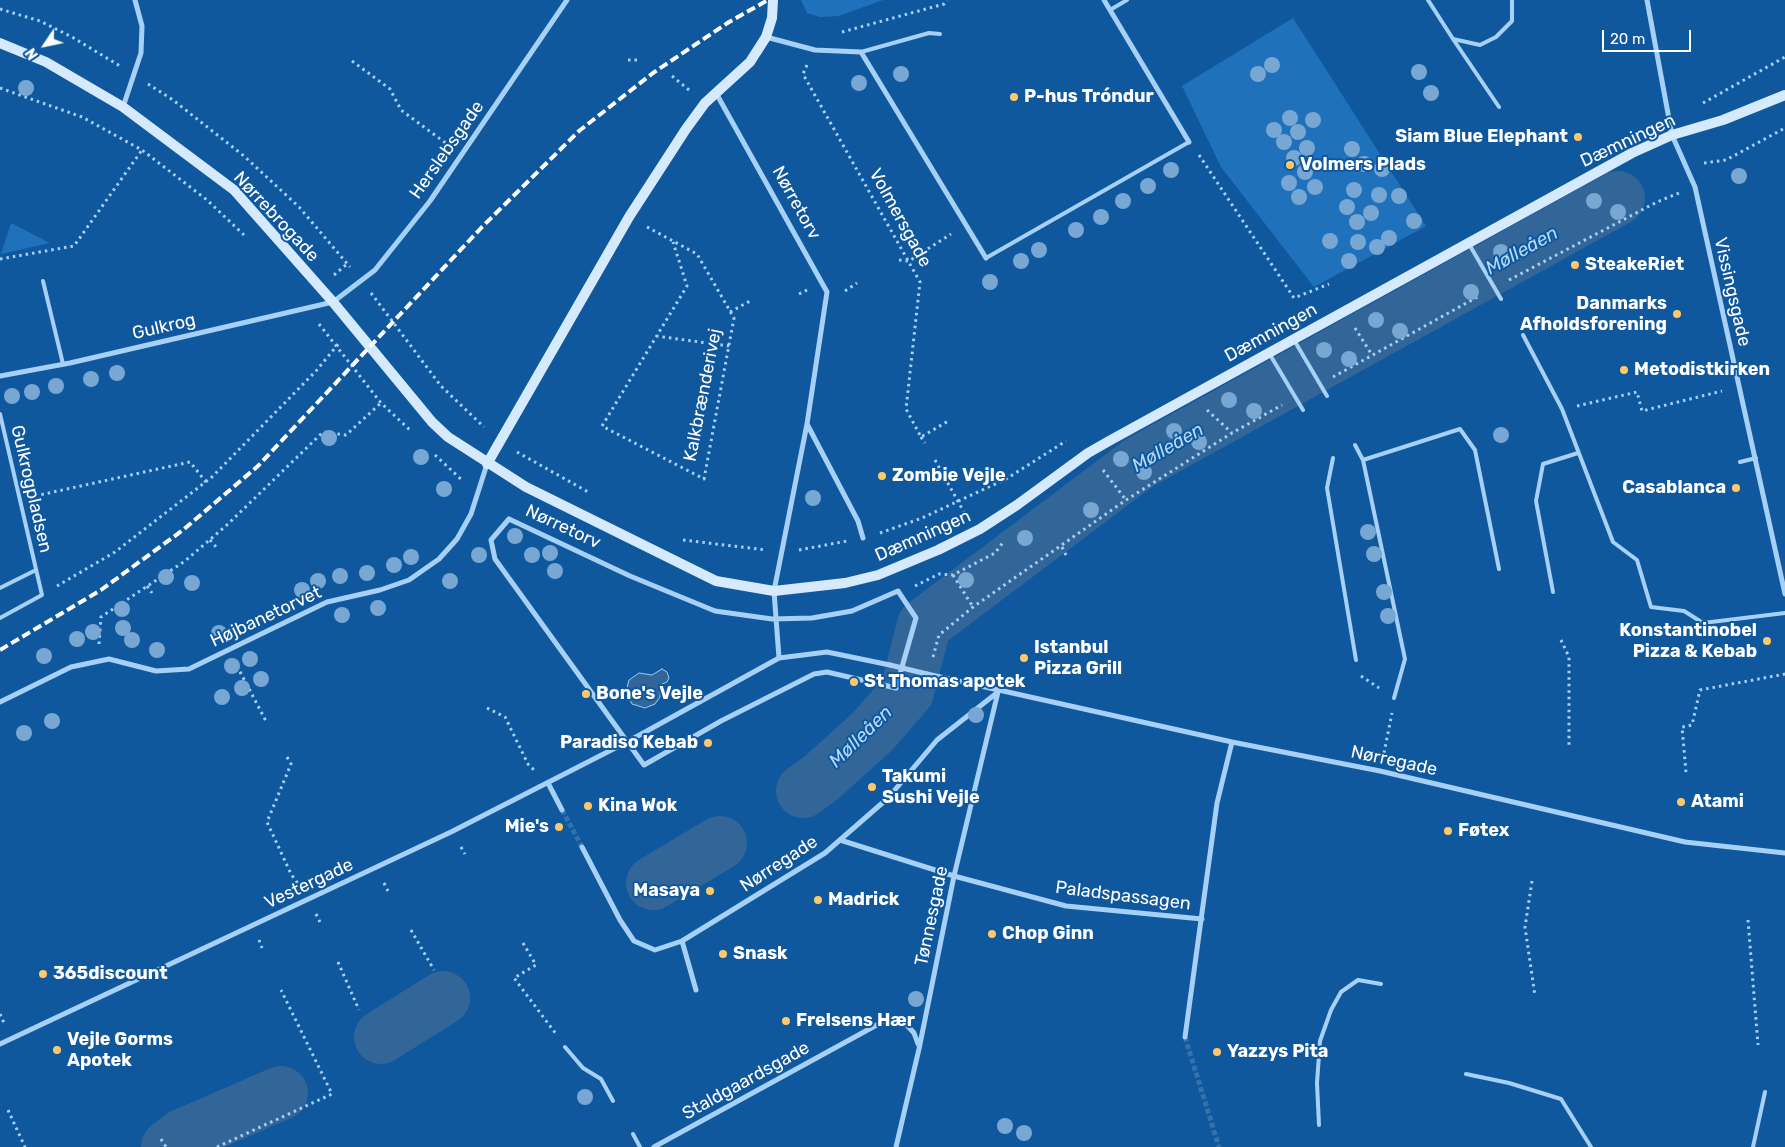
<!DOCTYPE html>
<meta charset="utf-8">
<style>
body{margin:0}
#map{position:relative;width:1785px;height:1147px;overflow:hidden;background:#10589e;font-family:Rubik,sans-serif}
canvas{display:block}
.north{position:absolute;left:20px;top:20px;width:50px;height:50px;-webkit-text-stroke:4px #10589e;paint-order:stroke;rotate:236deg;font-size:14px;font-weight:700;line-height:20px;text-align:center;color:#fff}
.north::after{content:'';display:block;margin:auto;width:18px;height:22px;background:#fff;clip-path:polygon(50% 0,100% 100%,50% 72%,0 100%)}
.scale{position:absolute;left:1602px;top:30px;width:89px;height:22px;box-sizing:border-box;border:2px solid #fff;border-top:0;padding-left:6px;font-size:15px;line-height:18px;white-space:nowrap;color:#fff;-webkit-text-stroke:4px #10589e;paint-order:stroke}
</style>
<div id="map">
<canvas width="1785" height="1147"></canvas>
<div class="north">N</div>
<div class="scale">20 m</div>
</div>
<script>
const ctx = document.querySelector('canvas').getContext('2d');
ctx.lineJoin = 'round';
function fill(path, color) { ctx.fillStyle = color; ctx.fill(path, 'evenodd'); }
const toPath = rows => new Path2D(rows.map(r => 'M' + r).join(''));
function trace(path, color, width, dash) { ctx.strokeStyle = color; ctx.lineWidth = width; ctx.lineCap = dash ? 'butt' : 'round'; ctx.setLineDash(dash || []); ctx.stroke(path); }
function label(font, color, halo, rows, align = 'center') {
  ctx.font = font + ' Rubik,sans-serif'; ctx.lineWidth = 4; ctx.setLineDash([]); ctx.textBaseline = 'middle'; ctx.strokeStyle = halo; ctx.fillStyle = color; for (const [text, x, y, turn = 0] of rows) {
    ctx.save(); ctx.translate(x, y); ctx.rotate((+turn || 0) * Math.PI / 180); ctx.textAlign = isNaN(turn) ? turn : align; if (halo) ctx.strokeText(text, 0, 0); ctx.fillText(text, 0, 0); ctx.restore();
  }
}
const green = toPath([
 [801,0,883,0,839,16,820,17,807,13],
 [1293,18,1426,226,1314,287,1221,167,1182,86],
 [11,223,50,243,1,254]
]);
const water = toPath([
 [662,669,667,672,669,678,667,682,660,685,660,697,655,704,645,708,632,704,626,692,629,680,639,673,652,675,662,669]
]);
const river = toPath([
 [803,791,821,778,873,731,907,692,924,625,1139,463,1618,198],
 [653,883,720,843],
 [381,1037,443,998],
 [168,1147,182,1136,281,1093]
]);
const streetTunnel = toPath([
 [562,810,582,847],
 [1185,1037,1219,1147]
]);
const path = toPath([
 [0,9,40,21,72,37,120,66],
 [842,32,944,4,947,0],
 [628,60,637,60],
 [352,61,390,89,401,110,447,144],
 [807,65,803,74,920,282,906,409,921,437,950,420],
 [672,76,689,90],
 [148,84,173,100,244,156,299,207,350,267],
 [0,88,82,117,142,150,207,200,244,235],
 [1703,103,1785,57],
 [1199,155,1294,298,1329,284],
 [1704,163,1726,160,1785,128],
 [647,227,697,254,734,318,704,479,602,426,687,286,673,242],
 [0,259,74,246,142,150],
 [899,260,909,261,951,234],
 [334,275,347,264],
 [1509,280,1657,202,1679,193],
 [845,291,857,283],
 [371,293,441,386,484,427],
 [799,294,807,290],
 [730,312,750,301],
 [319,324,381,403,411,431],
 [1355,328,1372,355],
 [656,336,729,346],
 [1333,377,1479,296],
 [1577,406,1637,392,1642,411,1722,391],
 [1207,410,1232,433],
 [921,437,925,443],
 [517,452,590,493],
 [435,455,463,481],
 [935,460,965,514],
 [1103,470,1126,500],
 [35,496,190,462,206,482],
 [880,533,922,518,1006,479,1066,441],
 [210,540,217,548],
 [683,540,766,550],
 [1062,547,1067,557],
 [799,550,847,541],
 [953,575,973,607],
 [57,586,115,552,212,477,316,371,340,342],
 [147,586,152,593],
 [915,586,939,574,953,575,995,553,1004,541],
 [1561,640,1569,657,1569,746],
 [99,644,101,617,185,561,228,524,323,432,346,435,382,402],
 [933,657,939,635,973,607,1126,500,1232,433,1282,405],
 [237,666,267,723],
 [1361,676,1379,688],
 [487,708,505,717,528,764,534,770],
 [1384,753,1392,713],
 [287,757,291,764,267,822,291,874,299,885],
 [1686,772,1682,727,1692,725,1700,690,1785,674],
 [461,847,465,854],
 [1532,881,1525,927,1535,996],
 [384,883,388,891],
 [316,914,320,922],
 [1748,920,1758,1045],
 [411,930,434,970],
 [259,940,262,948],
 [523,943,536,965,514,978,556,1034],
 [338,962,359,1010],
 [0,1014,4,1023],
 [8,1110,25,1147],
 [161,1139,166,1147],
 [217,1147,332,1094,281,990]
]);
const lane = toPath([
 [1428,0,1453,39,1480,45,1496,37,1512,21,1512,0],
 [1110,10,1127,0],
 [1453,39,1499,107],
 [861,52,929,33,940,34],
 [1469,244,1501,299],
 [986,258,1189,142],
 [43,281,63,364],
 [1523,335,1562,409,1613,542,1637,560,1651,607,1684,611,1703,623,1785,613],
 [1294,340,1327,396],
 [1269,353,1303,410],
 [0,414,42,595,0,618],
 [1355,445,1363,460,1405,659,1394,698],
 [1333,458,1327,488,1356,660],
 [1363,460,1460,429,1475,450,1499,569],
 [1740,462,1756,458],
 [0,588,36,570],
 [1553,592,1536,501,1543,464,1578,453],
 [565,1047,583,1068,601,1079,613,1101],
 [1466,1074,1509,1083,1561,1099,1591,1147],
 [1319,1125,1317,1083,1320,1041,1331,1010,1341,992,1358,980,1381,984],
 [633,1134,640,1147],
 [1753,1147,1765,1092]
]);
const street = toPath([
 [1104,0,1189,142],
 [1647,0,1672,135,1695,187,1785,594],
 [766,37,815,50,861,52,986,258],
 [716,93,827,292,807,424,774,591,779,658],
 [123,107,141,53,142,26,135,0],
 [0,376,70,363,333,302,375,270,430,201,567,0],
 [807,424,858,521,863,538],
 [509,519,630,576,715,611,772,619,812,618,852,611,898,591,916,618,896,688,827,672,814,674,721,721,644,765,495,559,491,540,509,519],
 [927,674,1232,742,1380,771,1685,842,1785,853],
 [0,702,71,667,109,659,156,671,189,669,327,602,380,590,409,580,439,559,457,539,471,514,487,464],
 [548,783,562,810],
 [840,840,954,876,1066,906,1202,919],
 [582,847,620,920,634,941,655,950,682,941,825,853,888,798,937,740,998,692],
 [682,941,696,990],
 [1185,1037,1217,803,1232,742],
 [0,1044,451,832,627,742,779,658,827,652,890,665],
 [654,1147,884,1021,903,1021,914,1033,918,1044],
 [896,1147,919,1049,954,876,998,692]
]);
const secondary = toPath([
 [0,43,46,62,123,107,234,190,333,302,432,422,448,437,526,487,716,581,774,591,845,583,878,575,938,550,980,529,1017,505,1088,453,1109,441,1632,153,1672,135,1723,120,1785,95],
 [487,464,629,217,686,129,705,103,750,62,766,37,772,18,773,0]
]);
const rail = toPath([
 [0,650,101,590,183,530,258,466,482,227,579,131,653,73,729,22,768,0]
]);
const streetBridge = toPath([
 [890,665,927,674]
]);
const trees = [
 [1272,65],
 [1419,72],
 [901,74],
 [1258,74],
 [859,83],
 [26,88],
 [1431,93],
 [1290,118],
 [1313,120],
 [1274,130],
 [1298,132],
 [1284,142],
 [1307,148],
 [1352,149],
 [1294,158],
 [1364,164],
 [1382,169],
 [1171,170],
 [1305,172],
 [1739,176],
 [1289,183],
 [1148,186],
 [1315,187],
 [1354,190],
 [1379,195],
 [1399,196],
 [1299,197],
 [1123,201],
 [1594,201],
 [1347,207],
 [1618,212],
 [1371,213],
 [1101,217],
 [1414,221],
 [1357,222],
 [1076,230],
 [1389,238],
 [1330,241],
 [1358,242],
 [1377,247],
 [1039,250],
 [1501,252],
 [1021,261],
 [1349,261],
 [990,282],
 [1471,292],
 [1376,320],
 [1400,331],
 [1324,350],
 [1349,359],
 [117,373],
 [91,379],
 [56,386],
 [32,392],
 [12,396],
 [1229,400],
 [1254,411],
 [1174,431],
 [1501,435],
 [329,438],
 [1199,442],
 [421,457],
 [1121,459],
 [1144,472],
 [444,489],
 [813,498],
 [1091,510],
 [1368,532],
 [515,536],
 [1025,538],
 [550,553],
 [1374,554],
 [479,555],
 [532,555],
 [411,557],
 [394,565],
 [555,571],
 [367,573],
 [340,576],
 [166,577],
 [966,580],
 [318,581],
 [450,581],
 [192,583],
 [302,590],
 [1384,592],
 [378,608],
 [122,609],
 [342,615],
 [1388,616],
 [123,628],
 [93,632],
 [219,633],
 [77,639],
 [132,640],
 [157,650],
 [44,656],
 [250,659],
 [232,666],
 [261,679],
 [242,688],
 [222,697],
 [976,715],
 [52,721],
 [24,733],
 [916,999],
 [585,1097],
 [1005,1126],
 [1024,1133]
];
const markers = [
 [1014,97,5,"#ffc96a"],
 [1578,137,5,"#ffc96a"],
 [1290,165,5,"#ffc96a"],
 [1575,265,5,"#ffc96a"],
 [1677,314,5,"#ffc96a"],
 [1624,370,5,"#ffc96a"],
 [882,476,5,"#ffc96a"],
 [1736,488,5,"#ffc96a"],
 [1767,641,5,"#ffc96a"],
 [1024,658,5,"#ffc96a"],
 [854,682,5,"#ffc96a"],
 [586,694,5,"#ffc96a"],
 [708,743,5,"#ffc96a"],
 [872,787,5,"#ffc96a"],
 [1681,802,5,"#ffc96a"],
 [588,806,5,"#ffc96a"],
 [559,827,5,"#ffc96a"],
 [1448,831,5,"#ffc96a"],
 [710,891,5,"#ffc96a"],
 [818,900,5,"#ffc96a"],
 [992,934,5,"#ffc96a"],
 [723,954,5,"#ffc96a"],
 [43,974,5,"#ffc96a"],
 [786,1021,5,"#ffc96a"],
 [57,1050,5,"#ffc96a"],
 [1217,1052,5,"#ffc96a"]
];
const poiNames = [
 ["P-hus Tróndur",1024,97],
 ["Siam Blue Elephant",1568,137,"right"],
 ["Volmers Plads",1300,165],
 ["SteakeRiet",1585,265],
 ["Danmarks",1667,304,"right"],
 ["Afholdsforening",1667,325,"right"],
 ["Metodistkirken",1634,370],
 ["Zombie Vejle",892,476],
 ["Casablanca",1726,488,"right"],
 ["Konstantinobel",1757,631,"right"],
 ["Pizza & Kebab",1757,652,"right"],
 ["Istanbul",1034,648],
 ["Pizza Grill",1034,669],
 ["St Thomas apotek",864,682],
 ["Bone's Vejle",596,694],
 ["Paradiso Kebab",698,743,"right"],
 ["Takumi",882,777],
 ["Sushi Vejle",882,798],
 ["Atami",1691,802],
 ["Kina Wok",598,806],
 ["Mie's",549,827,"right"],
 ["Føtex",1458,831],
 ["Masaya",700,891,"right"],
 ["Madrick",828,900],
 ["Chop Ginn",1002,934],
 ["Snask",733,954],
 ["365discount",53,974],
 ["Frelsens Hær",796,1021],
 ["Vejle Gorms",67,1040],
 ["Apotek",67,1061],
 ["Yazzys Pita",1227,1052]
];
const streetNames = [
 ["Dæmningen",1628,141,-25],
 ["Herslebsgade",447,150,-55],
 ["Nørretorv",796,203,61],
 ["Nørrebrogade",276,217,47],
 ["Volmersgade",900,218,61],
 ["Vissingsgade",1732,292,77],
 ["Gulkrog",164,327,-13],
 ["Dæmningen",1271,333,-29],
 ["Kalkbrænderivej",703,395,-79],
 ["Gulkrogpladsen",31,489,77],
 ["Nørretorv",563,527,25],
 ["Dæmningen",923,536,-24],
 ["Højbanetorvet",266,617,-25],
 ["Nørregade",1394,761,12],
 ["Nørregade",779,864,-33],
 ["Vestergade",309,884,-25],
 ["Paladspassagen",1123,896,7],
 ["Tønnesgade",932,916,-78],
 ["Staldgaardsgade",746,1081,-29]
];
const waterNames = [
 ["Mølleåen",1522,251,-29],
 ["Mølleåen",1168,448,-30],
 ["Mølleåen",861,737,-44]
];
fill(green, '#1f71bb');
fill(water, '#336698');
trace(water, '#98ccf8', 1);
trace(river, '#336698', 54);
trace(streetTunnel, '#3471ad', 5, [5, 2.5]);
trace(path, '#a6d0f5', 3, [2.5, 4]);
trace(lane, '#a6d0f5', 4);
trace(street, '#a6d0f5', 5);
trace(secondary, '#d6eafe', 10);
trace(rail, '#fff', 4, [9, 4]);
trace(streetBridge, '#a6d0f5', 5);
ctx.fillStyle = '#79a7d3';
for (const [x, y] of trees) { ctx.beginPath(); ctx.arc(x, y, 8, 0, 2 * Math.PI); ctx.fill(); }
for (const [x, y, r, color] of markers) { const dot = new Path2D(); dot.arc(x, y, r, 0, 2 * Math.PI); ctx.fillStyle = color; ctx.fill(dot); trace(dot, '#10589e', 2); }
label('bold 18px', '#fff', '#10589e', poiNames, 'left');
label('18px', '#fff', '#10589e', streetNames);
label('italic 19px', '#b3d9fb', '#10589e', waterNames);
</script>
